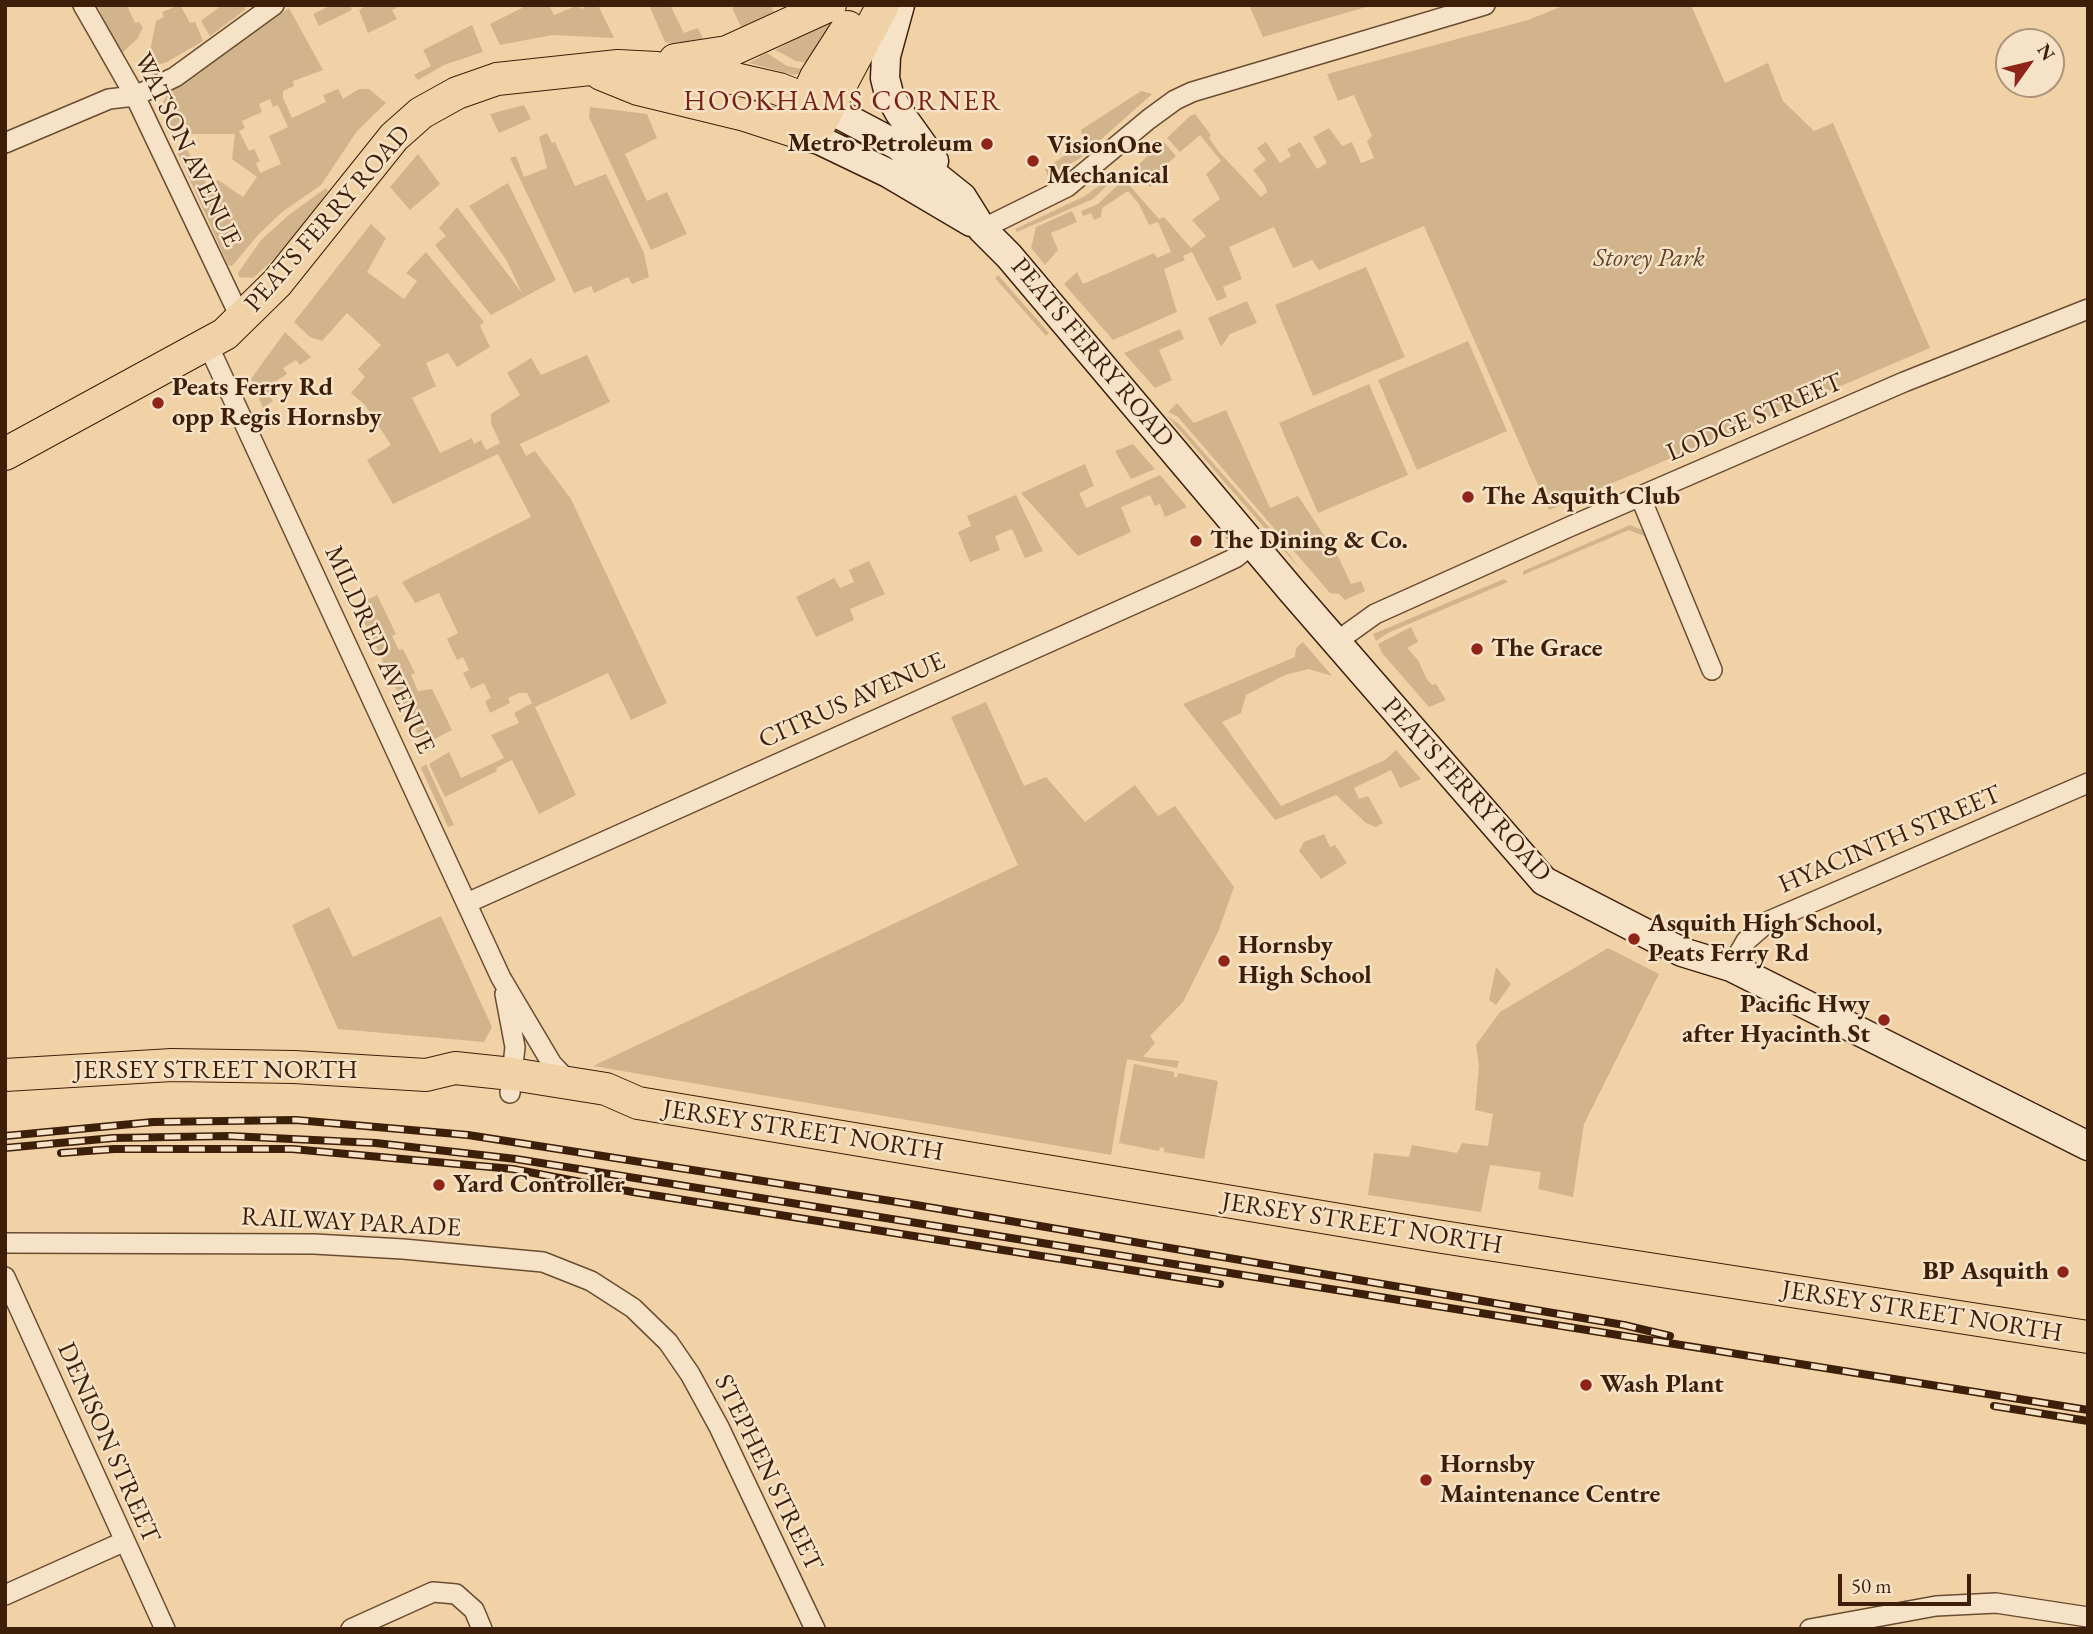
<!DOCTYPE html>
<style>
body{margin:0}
#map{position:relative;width:2093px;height:1634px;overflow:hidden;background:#f1d2a7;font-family:"EB Garamond",serif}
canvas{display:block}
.frame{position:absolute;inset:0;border:7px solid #3d1f09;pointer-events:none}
.north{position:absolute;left:1995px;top:28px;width:70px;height:70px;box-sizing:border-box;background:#f6e2c6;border:2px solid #ac947a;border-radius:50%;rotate:56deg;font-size:19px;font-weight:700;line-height:28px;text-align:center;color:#3d1f09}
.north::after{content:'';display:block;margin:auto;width:24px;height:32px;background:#8f2418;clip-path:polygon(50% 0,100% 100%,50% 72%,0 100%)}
.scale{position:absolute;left:1838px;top:1574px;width:133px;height:32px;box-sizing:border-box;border:4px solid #3d1f09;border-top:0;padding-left:9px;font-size:21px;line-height:24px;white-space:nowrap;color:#3d1f09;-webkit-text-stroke:5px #f6e2c6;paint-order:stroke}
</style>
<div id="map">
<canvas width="2093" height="1634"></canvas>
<div class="frame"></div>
<div class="north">N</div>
<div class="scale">50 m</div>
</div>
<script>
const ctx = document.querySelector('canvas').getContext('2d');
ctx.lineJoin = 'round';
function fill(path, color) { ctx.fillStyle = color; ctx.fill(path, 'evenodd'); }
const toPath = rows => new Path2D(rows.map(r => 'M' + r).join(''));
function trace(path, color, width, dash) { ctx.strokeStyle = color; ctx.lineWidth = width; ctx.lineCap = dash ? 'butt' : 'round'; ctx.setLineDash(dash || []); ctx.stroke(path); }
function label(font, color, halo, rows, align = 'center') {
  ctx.font = font + ' "EB Garamond",serif'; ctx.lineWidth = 5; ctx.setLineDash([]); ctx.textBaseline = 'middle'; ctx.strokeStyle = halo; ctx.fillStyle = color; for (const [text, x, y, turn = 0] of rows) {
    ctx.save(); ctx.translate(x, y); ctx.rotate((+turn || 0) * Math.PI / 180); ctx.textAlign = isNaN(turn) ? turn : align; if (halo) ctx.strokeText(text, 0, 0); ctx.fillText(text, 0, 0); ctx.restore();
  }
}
const green = toPath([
 [97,5,127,5,135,23,139,22,143,27,138,38,120,55],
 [180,5,190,23,195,22,203,41,167,62,139,71,149,56,156,21,164,17,162,12],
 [222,5,245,5,245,10,210,36,201,21],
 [332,5,350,5,352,10,319,26,313,14],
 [367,5,402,5,392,10,397,19,368,33,359,10],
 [522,5,549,5,554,15,576,6,583,9,585,5,598,5,614,38,552,35,500,45,490,24,522,8],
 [649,5,670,5,684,33,698,28,704,41,687,46,665,42],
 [738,5,771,5,774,12,741,27,732,8],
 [1249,5,1373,5,1263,37],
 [1565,5,1691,5,1725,83,1768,63,1783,101,1814,131,1833,123,1930,348,1549,510,1424,226,1319,270,1312,260,1293,268,1274,227,1229,247,1242,279,1223,287,1227,297,1217,301,1192,252,1183,256,1185,260,1164,269,1177,312,1113,340,1064,284,1077,272,1083,284,1154,253,1157,258,1171,252,1158,222,1149,225,1139,204,1128,191,1102,208,1101,217,1094,220,1091,213,1083,216,1081,211,1098,204,1124,179,1159,219,1164,217,1191,248,1206,236,1192,220,1220,199,1206,174,1221,161,1200,135,1180,152,1167,138,1190,116,1195,114,1211,135,1209,138,1219,152,1261,197,1267,192,1265,186,1253,170,1266,160,1257,148,1266,142,1280,163,1291,156,1287,149,1300,142,1317,169,1327,163,1313,137,1329,128,1342,146,1352,142,1361,163,1374,158,1367,141,1372,136,1354,95,1338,101,1327,74,1528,20],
 [289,8,323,70,293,81,294,86,283,91,283,98,292,118,326,102,323,95,338,89,343,99,359,89,369,89,386,103,357,131,321,185,282,212,258,235,232,266,228,265,176,149,185,146,207,185,218,180,243,197,257,177,232,159,235,134,188,134,172,138,163,102,168,94],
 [270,99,273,107,278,105,288,127,269,136,281,164,260,173,256,163,260,161,254,149,249,151,239,131,245,128,242,121,262,112,259,104],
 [846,13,812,64,796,61,775,50],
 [472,25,483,52,444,65,418,80,414,75,431,66,423,50],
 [767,53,787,66,807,70,794,75,749,63],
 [1141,91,1152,94,1079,159,1048,176,1045,169,1084,142,1081,130],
 [524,105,531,119,499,133,490,114],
 [590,107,647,114,657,138,625,154,647,201,667,192,687,234,651,250,589,117],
 [547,133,552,143,555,142,575,186,606,174,644,253,649,277,632,284,628,277,594,293,591,286,574,293,510,158,516,156,524,177,547,168,539,137],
 [1163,141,1176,156,1157,173,1161,178,1150,187,1132,171],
 [418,154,440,184,410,210,390,187],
 [1117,172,1119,174,1093,199,1017,232,1015,229,1085,196],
 [508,183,556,280,491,315,435,245,446,236,439,228,457,207,522,293,507,261,469,206],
 [326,188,328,191,306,221,274,259,253,278,239,277,238,273,261,240,290,214],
 [1072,211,1077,222,1051,233,1058,250,1045,265,1031,248,1036,227],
 [371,224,386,238,367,272,404,299,417,281,406,273,426,252,484,322,480,326,490,347,457,367,448,353,426,363,436,386,412,398,440,453,472,438,474,444,481,440,486,450,500,443,491,423,491,414,520,395,507,373,531,358,541,375,587,355,610,402,520,444,526,456,535,451,571,499,667,703,631,720,608,673,535,707,576,795,539,814,512,760,496,768,497,771,445,797,429,764,449,752,461,778,504,758,491,735,519,723,514,713,532,703,527,693,519,693,508,698,510,703,490,713,485,701,491,698,484,683,471,689,463,673,469,670,463,657,457,660,447,639,458,633,439,593,415,603,402,582,531,517,498,454,393,504,367,460,391,445,365,405,351,393,365,377,358,369,381,345,347,313,322,341,310,337,294,322],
 [1366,267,1405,357,1313,396,1275,305],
 [998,275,1049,333,1046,336,995,278],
 [1247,301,1257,323,1230,334,1221,347,1208,318],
 [1180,329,1184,339,1159,350,1172,380,1155,388,1124,353],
 [285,332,311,357,300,365,296,360,283,368,287,374,272,384,275,389,268,394,273,401,263,408,251,379],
 [1468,341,1507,431,1417,470,1378,380],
 [1369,384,1408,475,1318,513,1279,423],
 [1177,403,1194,423,1226,410,1270,508,1298,496,1339,558,1351,584,1361,581,1365,591,1345,600,1339,594,1330,593,1178,417,1168,412],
 [1167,416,1179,424,1269,527,1301,570],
 [1133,444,1155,469,1131,479,1115,451],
 [1085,464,1094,486,1079,493,1086,508,1160,475,1187,507,1165,517,1160,504,1155,506,1150,495,1121,507,1131,532,1078,556,1021,493],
 [1016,495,1043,551,1025,558,1012,529,995,536,1000,550,970,562,958,532,971,526,967,516],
 [1630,525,1647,532,1698,662,1644,536,1629,530,1523,575,1523,571],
 [869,561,885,594,850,609,854,620,816,637,796,597,834,578,840,588,854,582,849,570],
 [1504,579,1508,582,1390,632,1376,641,1373,634],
 [377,595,396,634,392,636,399,650,403,649,415,673,411,675,418,691,432,689,452,730,423,745,356,605],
 [1411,627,1418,642,1407,648,1418,660,1426,678,1432,685,1436,684,1446,700,1429,707,1382,653,1378,644],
 [1303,642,1332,676,1309,669,1285,675,1246,695,1241,713,1222,722,1281,806,1385,760,1396,750,1421,779,1400,788,1391,770,1354,788,1359,799,1368,796,1383,823,1376,827,1366,823,1336,795,1275,820,1183,704,1295,657,1296,648],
 [986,702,1024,786,1046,777,1085,822,1135,785,1158,816,1175,806,1234,887,1218,932,1183,1002,1150,1036,1155,1043,1143,1057,1179,1061,1177,1068,1127,1059,1111,1155,593,1066,1018,865,951,717],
 [426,764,454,825,448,827,421,768],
 [1324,834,1330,847,1335,845,1347,863,1321,879,1299,851,1304,842],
 [329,907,353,957,441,916,492,1027,484,1042,338,1029,292,925],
 [1608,948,1659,974,1584,1124,1573,1197,1538,1189,1541,1172,1490,1165,1481,1212,1368,1195,1374,1153,1409,1157,1412,1145,1457,1153,1462,1143,1488,1146,1493,1114,1475,1110,1479,1065,1476,1045,1500,1012],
 [1496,967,1511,984,1496,1005,1489,1000],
 [1134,1064,1174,1072,1174,1077,1177,1077,1178,1073,1218,1081,1204,1159,1164,1152,1164,1148,1160,1147,1159,1151,1119,1143]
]);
const street = toPath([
 [83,5,135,96,241,319],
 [5,143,109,99,135,96,175,77,274,5],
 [982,229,1067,187,1149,119,1175,100,1192,92,1485,5],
 [208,345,501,978,552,1064,569,1082],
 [1640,496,1712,670],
 [1336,642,1375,614,1569,527,1904,382,2088,309],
 [467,903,1201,574,1235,558,1254,543],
 [1731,967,1746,941,1769,921,2088,783],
 [505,994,515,1047,510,1093],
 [5,1243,314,1244,403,1249,543,1262,591,1281,633,1308,668,1342,690,1374,719,1427,815,1629],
 [5,1277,165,1629],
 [5,1595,123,1542],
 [351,1629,433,1592,456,1594,474,1610,482,1629],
 [1810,1629,1936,1606,1996,1603,2088,1617]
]);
const secondary = toPath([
 [900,5,886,56,885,78,889,94,899,112,934,161],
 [827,108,897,145,962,197,982,229,1009,256,1292,591,1544,881,1682,952,1731,967,2088,1146],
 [813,137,888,173,971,222]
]);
const primary = toPath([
 [675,60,727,52,830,5],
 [601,74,638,89,745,115,813,137,883,5],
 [797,119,816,77,848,27],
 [5,454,225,334,277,283,394,137,421,113,457,93,497,79,618,66,657,68,731,78,779,89,827,108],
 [5,1075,172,1065,294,1067,426,1075,455,1068,512,1074,606,1089,638,1103,1436,1236,2088,1337]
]);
const rail = toPath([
 [5,1136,153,1122,296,1120,468,1135,910,1204,1624,1325,1670,1336],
 [5,1148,113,1138,230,1136,376,1143,516,1159,2088,1410],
 [61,1153,114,1149,292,1149,513,1169,633,1192,1220,1284],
 [1994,1406,2088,1421]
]);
const markers = [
 [987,144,7,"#8f2418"],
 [1033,161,7,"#8f2418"],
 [158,403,7,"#8f2418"],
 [1468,497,7,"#8f2418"],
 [1196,541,7,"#8f2418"],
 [1477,649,7,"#8f2418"],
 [1634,939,7,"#8f2418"],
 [1224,961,7,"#8f2418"],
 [1884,1020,7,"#8f2418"],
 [439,1185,7,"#8f2418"],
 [2063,1272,7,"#8f2418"],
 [1586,1385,7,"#8f2418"],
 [1426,1480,7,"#8f2418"]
];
const poiNames = [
 ["Metro Petroleum",973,144,"right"],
 ["VisionOne",1047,146],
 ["Mechanical",1047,176],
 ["Peats Ferry Rd",172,388],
 ["opp Regis Hornsby",172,418],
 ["The Asquith Club",1482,497],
 ["The Dining & Co.",1210,541],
 ["The Grace",1491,649],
 ["Asquith High School,",1648,924],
 ["Peats Ferry Rd",1648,954],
 ["Hornsby",1238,946],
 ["High School",1238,976],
 ["Pacific Hwy",1870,1005,"right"],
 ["after Hyacinth St",1870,1035,"right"],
 ["Yard Controller",453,1185],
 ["BP Asquith",2049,1272,"right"],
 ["Wash Plant",1600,1385],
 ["Hornsby",1440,1465],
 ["Maintenance Centre",1440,1495]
];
const streetNames = [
 ["WATSON AVENUE",187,150,64],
 ["PEATS FERRY ROAD",328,219,-49],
 ["PEATS FERRY ROAD",1092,353,50],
 ["LODGE STREET",1755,418,-23],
 ["MILDRED AVENUE",379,650,65],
 ["CITRUS AVENUE",852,701,-24],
 ["PEATS FERRY ROAD",1466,790,48],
 ["HYACINTH STREET",1890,840,-23],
 ["JERSEY STREET NORTH",216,1071],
 ["JERSEY STREET NORTH",803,1131,9],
 ["RAILWAY PARADE",351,1223,3],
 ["JERSEY STREET NORTH",1362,1224,9],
 ["JERSEY STREET NORTH",1922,1312,9],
 ["DENISON STREET",108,1443,66],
 ["STEPHEN STREET",768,1473,64]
];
const parkNames = [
 ["Storey Park",1649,259]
];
const neighbourhoodNames = [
 ["HOOKHAMS CORNER",843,102]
];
fill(green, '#d2b48c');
trace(street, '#6a4c30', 22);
trace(secondary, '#3d1f09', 31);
trace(primary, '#3d1f09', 34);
trace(street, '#f6e2c6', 19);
trace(secondary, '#f6e2c6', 28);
trace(primary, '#f1d2a7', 32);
trace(rail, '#3d1f09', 8);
trace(rail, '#f6e2c6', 5, [16]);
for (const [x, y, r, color] of markers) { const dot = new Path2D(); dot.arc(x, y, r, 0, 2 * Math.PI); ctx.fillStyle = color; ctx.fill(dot); trace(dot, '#f6e2c6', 2.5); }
label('bold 26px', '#3d1f09', '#f6e2c6', poiNames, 'left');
label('26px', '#3d1f09', '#f6e2c6', streetNames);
label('italic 26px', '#62442a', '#f6e2c6', parkNames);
ctx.letterSpacing = '2px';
label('28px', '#7a1f14', '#f6e2c6', neighbourhoodNames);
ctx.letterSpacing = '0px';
</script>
